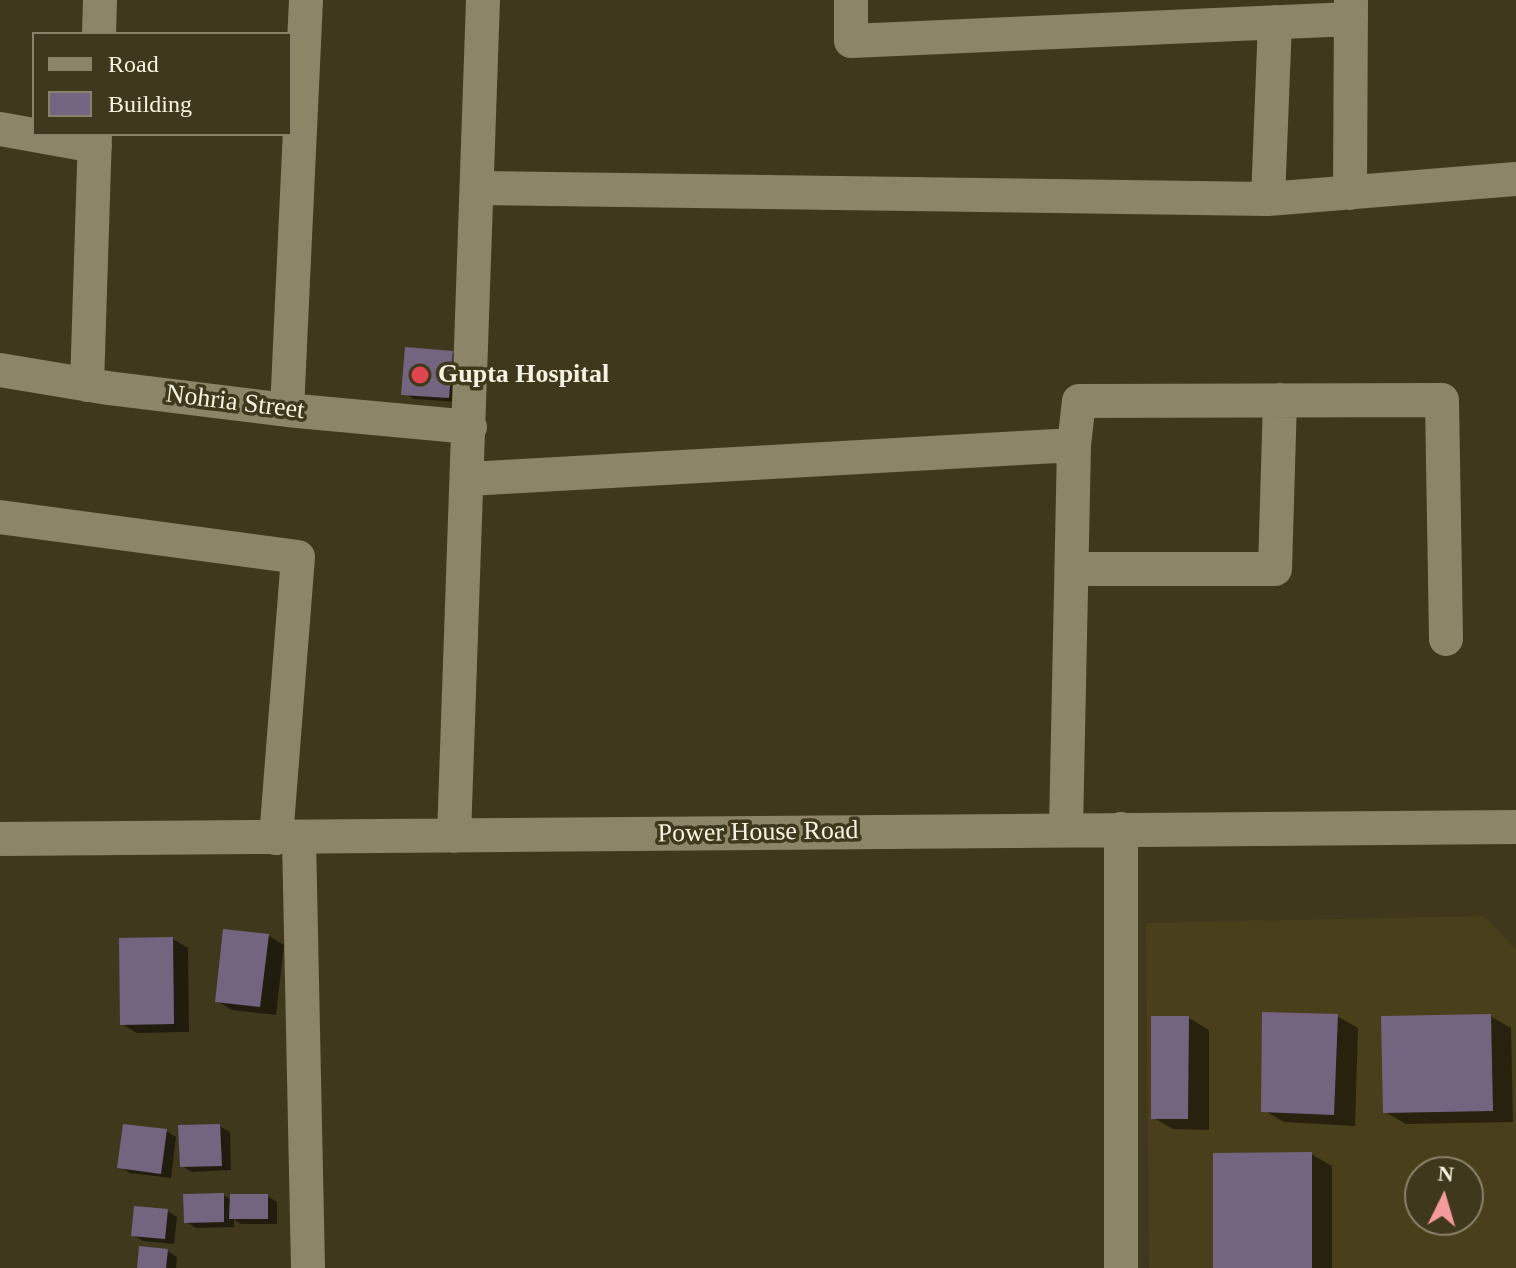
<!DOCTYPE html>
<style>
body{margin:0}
#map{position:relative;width:1516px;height:1268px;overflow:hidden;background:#3f381c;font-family:"Times New Roman",serif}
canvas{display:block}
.legend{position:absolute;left:32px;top:32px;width:260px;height:104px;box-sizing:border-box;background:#3f381c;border:2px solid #89836b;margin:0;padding:10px 14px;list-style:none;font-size:24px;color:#f7f3e2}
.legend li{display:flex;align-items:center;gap:16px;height:40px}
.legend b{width:40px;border:2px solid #89836b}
.north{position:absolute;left:1404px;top:1156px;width:80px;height:80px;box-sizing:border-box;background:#3f381c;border:2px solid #89836b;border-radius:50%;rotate:5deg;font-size:22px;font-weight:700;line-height:32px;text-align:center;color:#f7f3e2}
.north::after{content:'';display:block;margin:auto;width:28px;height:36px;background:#f59b9e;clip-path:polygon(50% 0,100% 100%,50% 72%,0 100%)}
</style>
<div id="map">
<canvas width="1516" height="1268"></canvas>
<ul class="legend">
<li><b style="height:10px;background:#8d8567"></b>Road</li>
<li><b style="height:22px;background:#736580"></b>Building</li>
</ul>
<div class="north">N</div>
</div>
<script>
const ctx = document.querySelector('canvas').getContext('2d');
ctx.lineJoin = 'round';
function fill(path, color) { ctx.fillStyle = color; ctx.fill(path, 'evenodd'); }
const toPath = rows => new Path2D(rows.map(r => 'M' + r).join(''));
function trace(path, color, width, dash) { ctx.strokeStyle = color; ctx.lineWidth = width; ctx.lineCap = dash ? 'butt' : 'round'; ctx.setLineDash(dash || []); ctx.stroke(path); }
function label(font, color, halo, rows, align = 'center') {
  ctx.font = font + ' "Times New Roman",serif'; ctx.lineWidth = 7; ctx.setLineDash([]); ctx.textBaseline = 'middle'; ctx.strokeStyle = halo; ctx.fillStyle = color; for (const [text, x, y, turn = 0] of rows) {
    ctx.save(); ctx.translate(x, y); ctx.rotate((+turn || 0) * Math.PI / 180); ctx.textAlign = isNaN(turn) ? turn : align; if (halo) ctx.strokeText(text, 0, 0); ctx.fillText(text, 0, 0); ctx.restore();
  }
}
const built = toPath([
 [1483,916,1516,950,1516,1268,1149,1268,1146,923],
 [1420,1172,1468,1172,1468,1220,1420,1220]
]);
const shadow = toPath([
 [452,353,462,359,459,402,414,399,404,393],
 [269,936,284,945,276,1015,232,1010,217,1001],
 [173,939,188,948,189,1032,137,1033,122,1024],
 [1337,1016,1358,1028,1355,1126,1284,1122,1263,1110],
 [1490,1016,1511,1028,1513,1122,1406,1124,1385,1112],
 [1189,1018,1209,1030,1209,1130,1173,1129,1152,1117],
 [219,1126,230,1132,231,1170,192,1172,182,1166],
 [166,1131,176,1137,171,1178,130,1173,120,1167],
 [1311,1154,1332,1166,1332,1268,1215,1268],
 [223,1195,232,1200,267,1196,277,1202,277,1224,241,1224,234,1219,234,1227,196,1228,186,1222],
 [167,1211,177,1217,174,1244,143,1241,133,1235],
 [167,1251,177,1257,176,1268,139,1268]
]);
const building = toPath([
 [405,347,453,351,449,398,401,395],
 [223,929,269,934,260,1007,215,1002],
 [173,937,174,1024,120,1025,119,938],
 [1262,1012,1338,1014,1334,1115,1261,1112],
 [1491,1014,1493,1111,1383,1113,1381,1016],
 [1151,1016,1189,1016,1188,1119,1151,1119],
 [123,1124,167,1129,161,1174,117,1168],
 [220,1124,222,1166,180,1167,178,1125],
 [1312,1152,1312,1268,1213,1268,1213,1153],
 [224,1193,224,1222,184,1223,183,1194],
 [230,1194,268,1194,268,1219,229,1219],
 [134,1206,168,1209,165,1239,131,1236],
 [139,1246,168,1249,166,1268,137,1268]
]);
const minor = toPath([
 [851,0,851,41,1351,19],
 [99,34,100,0],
 [0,129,95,146],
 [480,188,1268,199,1516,179],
 [1350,193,1351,0],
 [1268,199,1275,22],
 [0,370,108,388,287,410,470,427],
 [87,385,95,134],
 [287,410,306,0],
 [468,479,1074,445],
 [0,517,298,557,276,838],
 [1072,569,1275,569,1280,400],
 [1066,829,1074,445,1079,401,1442,400,1446,639],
 [1121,829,1121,1268],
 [454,836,483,0],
 [299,838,308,1268],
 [0,839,1516,827]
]);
const markers = [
 [420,375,10,"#e0444e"]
];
const poiNames = [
 ["Gupta Hospital",438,375]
];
const streetNames = [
 ["Nohria Street",235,403,7],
 ["Power House Road",758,833,-1]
];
fill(built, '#493f1b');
fill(shadow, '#0007');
fill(building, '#736580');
trace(minor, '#8d8567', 34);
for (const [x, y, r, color] of markers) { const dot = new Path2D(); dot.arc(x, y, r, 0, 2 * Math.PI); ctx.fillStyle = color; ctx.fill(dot); trace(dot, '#3f381c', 3); }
label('bold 26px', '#f7f3e2', '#3f381c', poiNames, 'left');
label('26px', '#f7f3e2', '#3f381c', streetNames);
</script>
